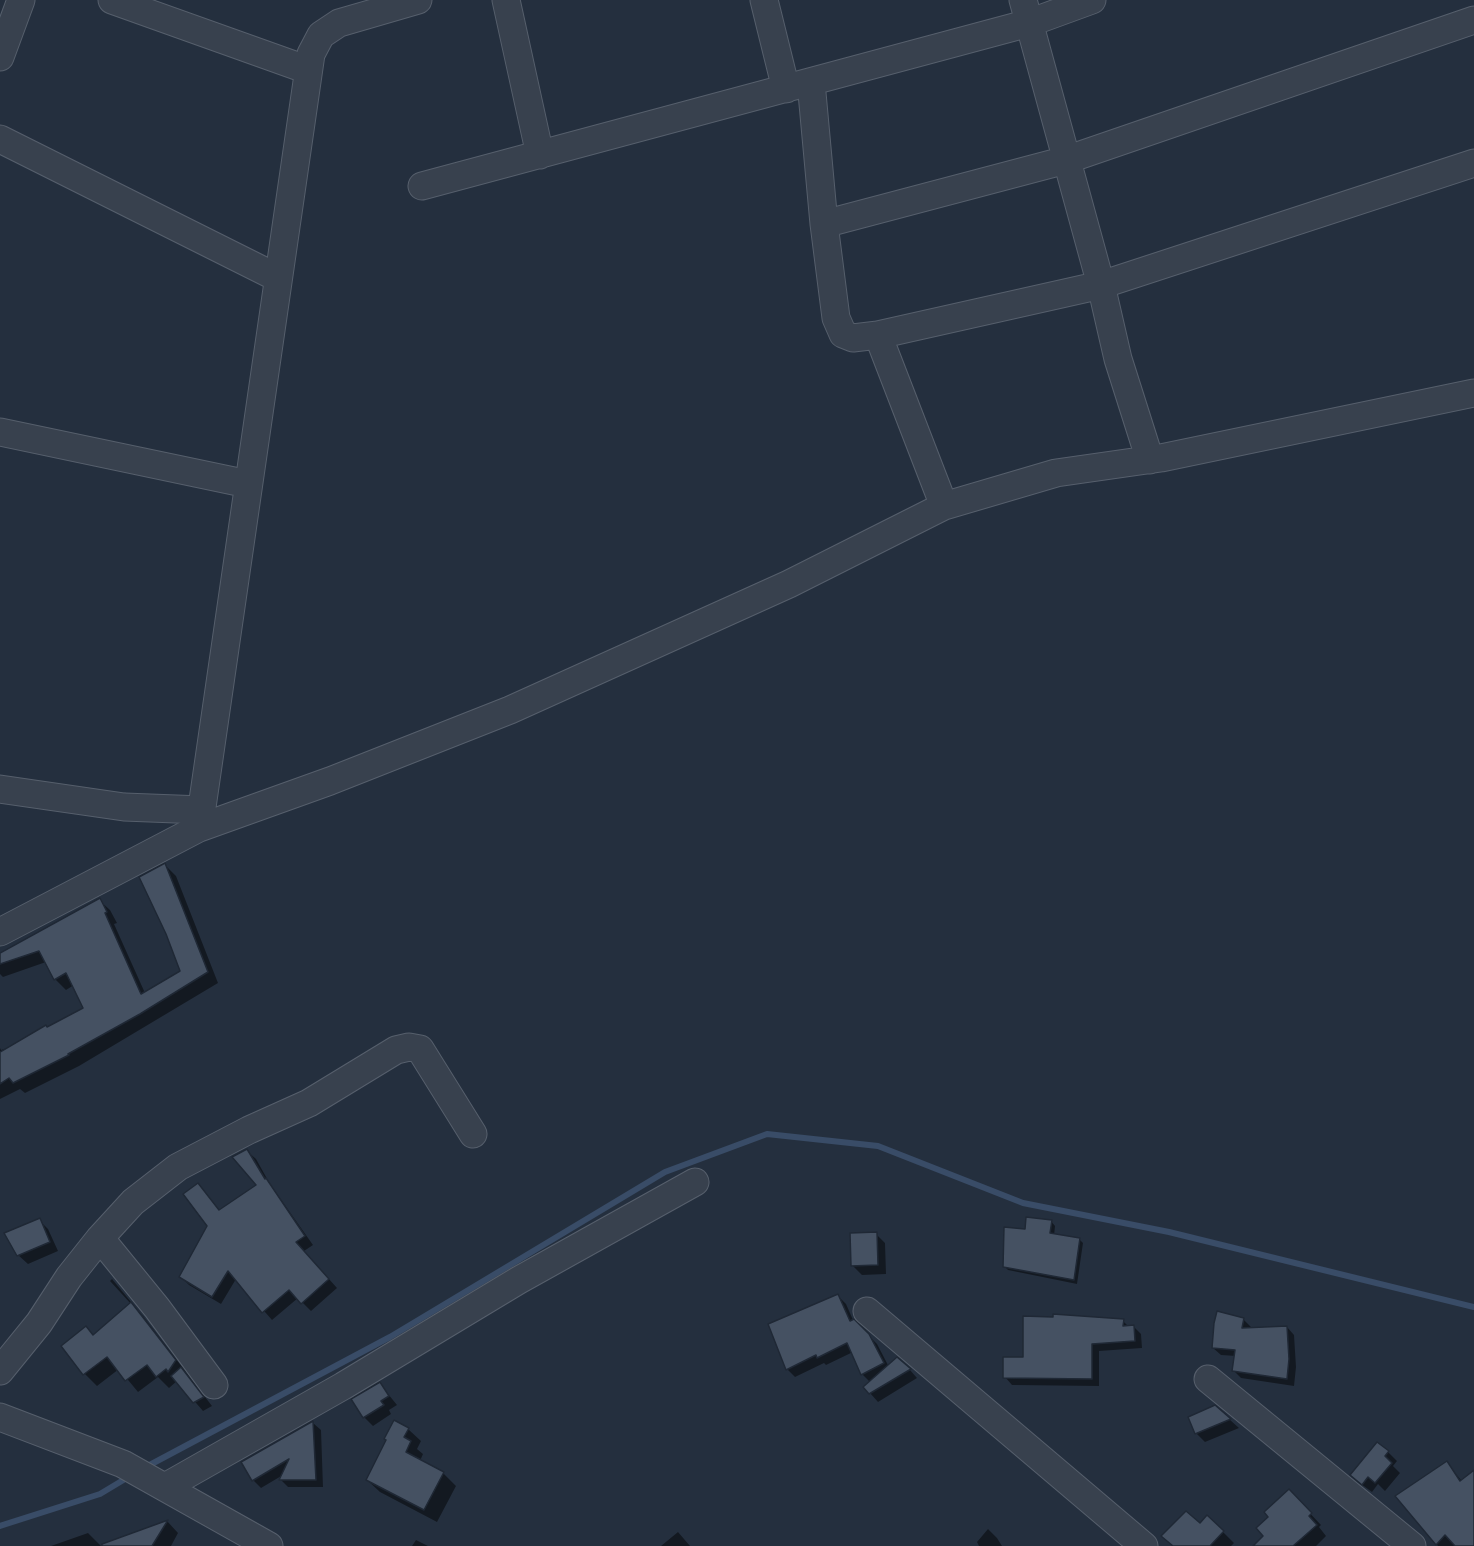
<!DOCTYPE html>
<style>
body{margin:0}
canvas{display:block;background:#242f3e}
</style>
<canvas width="1474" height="1546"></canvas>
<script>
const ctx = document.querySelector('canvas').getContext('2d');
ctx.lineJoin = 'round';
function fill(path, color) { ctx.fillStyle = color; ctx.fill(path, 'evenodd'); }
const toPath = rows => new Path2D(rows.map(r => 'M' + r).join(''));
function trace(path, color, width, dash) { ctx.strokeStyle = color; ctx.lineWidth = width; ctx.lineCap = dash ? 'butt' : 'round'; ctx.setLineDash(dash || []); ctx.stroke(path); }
const shadow = toPath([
 [165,865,176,876,218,983,79,1066,25,1093,20,1089,0,1099,0,1048,1,1050,10,1047,85,1008,74,985,66,990,55,979,46,962,3,977,0,974,0,955,99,900,110,910,117,923,114,924,145,993,181,972],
 [247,1151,256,1159,270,1184,313,1245,304,1251,337,1288,311,1311,298,1298,272,1320,236,1279,221,1304,189,1285,181,1277,209,1226,198,1185,220,1211,258,1185],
 [39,1220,48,1229,58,1251,28,1264,18,1255],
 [1051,1221,1055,1226,1054,1236,1079,1239,1083,1243,1077,1284,1008,1270,1004,1266,1026,1230],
 [876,1234,885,1243,886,1274,862,1275,853,1266],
 [112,1279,131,1302,130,1303,143,1316,212,1406,203,1411,177,1381,169,1388,158,1377,138,1392,119,1369,97,1386,85,1374,63,1346,86,1328,94,1336,131,1304,110,1281],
 [838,1296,846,1304,853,1320,877,1344,889,1367,910,1370,917,1378,878,1402,870,1393,870,1382,862,1374,853,1352,826,1365,824,1363,795,1377,787,1369],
 [1244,1320,1251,1327,1251,1329,1287,1327,1294,1335,1296,1367,1294,1386,1241,1378,1233,1370,1236,1356,1221,1355,1213,1348],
 [1123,1321,1129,1327,1133,1326,1141,1334,1142,1348,1099,1351,1099,1386,1012,1385,1005,1377,1025,1359],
 [380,1384,397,1405,389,1410,391,1414,373,1426,364,1417],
 [1229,1419,1239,1428,1205,1442,1196,1433],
 [313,1423,321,1430,323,1487,288,1487,280,1479,283,1475,261,1488,253,1480,243,1463],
 [408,1429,421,1441,417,1449,423,1454,420,1461,443,1473,456,1486,437,1522,380,1492,367,1480],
 [1388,1452,1397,1461,1393,1466,1400,1473,1385,1491,1378,1484,1372,1492,1361,1484],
 [1446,1463,1462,1481,1474,1472,1474,1546,1438,1546,1398,1496],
 [1289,1491,1321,1525,1319,1527,1326,1536,1316,1546,1268,1546,1270,1517],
 [167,1521,178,1533,171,1546,101,1546],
 [1200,1525,1223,1532,1234,1543,1231,1546,1171,1546],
 [988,1529,997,1538,1002,1546,979,1546,977,1542],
 [678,1532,690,1546,661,1546],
 [88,1533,101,1546,51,1546],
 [416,1540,428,1546,412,1546]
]);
const stream = toPath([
 [144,1468,390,1337,665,1172,767,1134,878,1146,1023,1203,1169,1232,1474,1307],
 [0,1526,100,1494,130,1476]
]);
const building = toPath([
 [165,863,208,972,140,1014,68,1054,69,1055,13,1083,9,1078,0,1084,0,1052,46,1025,47,1027,83,1008,66,973,54,980,39,951,0,964,0,953,100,898,107,912,105,913,141,994,180,971,166,934,139,877,165,863],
 [247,1149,265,1179,266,1178,305,1236,296,1242,329,1279,301,1304,289,1290,262,1313,228,1271,212,1297,179,1277,207,1226,183,1194,198,1183,219,1210,256,1185,232,1157,247,1149],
 [1026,1217,1052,1220,1050,1233,1080,1238,1074,1280,1003,1267,1004,1227,1025,1229,1026,1217],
 [40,1218,50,1242,17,1256,4,1233,40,1218],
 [877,1232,878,1265,851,1266,850,1233,877,1232],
 [838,1294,850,1321,854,1319,869,1334,884,1363,861,1375,847,1343,817,1358,816,1355,786,1370,768,1324,838,1294],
 [131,1302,176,1360,168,1372,166,1369,156,1377,147,1365,125,1381,107,1357,83,1375,61,1346,86,1326,93,1335,131,1302],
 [1217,1311,1244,1318,1242,1328,1287,1326,1289,1359,1287,1379,1232,1371,1235,1350,1212,1348,1214,1323,1217,1311],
 [1053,1314,1124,1319,1123,1326,1134,1325,1135,1341,1092,1344,1092,1379,1003,1378,1003,1357,1023,1357,1023,1316,1053,1317,1053,1314],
 [897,1357,911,1369,869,1394,863,1387,897,1357],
 [181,1367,204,1397,193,1403,171,1376,181,1367],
 [380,1382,389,1396,381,1401,384,1405,363,1418,351,1399,380,1382],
 [1215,1405,1231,1419,1195,1434,1188,1417,1215,1405],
 [394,1420,409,1428,404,1437,411,1441,406,1452,444,1472,424,1510,366,1480,386,1440,384,1439,394,1420],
 [313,1421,316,1480,279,1480,289,1459,252,1481,241,1462,313,1421],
 [1377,1442,1389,1451,1385,1456,1392,1463,1375,1483,1368,1477,1362,1485,1350,1475,1377,1442],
 [1447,1461,1460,1481,1474,1470,1474,1546,1455,1546,1445,1535,1436,1545,1395,1496,1447,1461],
 [1289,1489,1312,1513,1309,1516,1317,1525,1293,1546,1253,1546,1263,1536,1256,1528,1268,1517,1264,1512,1289,1489],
 [1186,1511,1200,1523,1207,1515,1224,1531,1210,1546,1173,1546,1161,1536,1186,1511],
 [168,1520,152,1546,102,1546,102,1544,168,1520]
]);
const minor = toPath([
 [112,0,308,70],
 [506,0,540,155],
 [764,0,786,89],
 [1023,0,1101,285,1118,359,1150,460],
 [0,57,21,0],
 [811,82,824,224,836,318,843,334,853,338,878,335,1101,285,1474,163],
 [0,139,278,278],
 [422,186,1029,23,1092,0],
 [824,224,1066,160,1474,20],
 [878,335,944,506],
 [0,432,248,484],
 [0,789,124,807,202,810],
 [199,828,311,54,321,35,339,23,418,0],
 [0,932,199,828,330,781,510,710,789,584,944,506,1056,473,1161,458,1474,393],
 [100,1238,157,1308,214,1385],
 [867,1311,1144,1546],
 [0,1371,39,1323,69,1277,100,1238,133,1202,178,1167,249,1130,309,1103,396,1050,409,1047,420,1049,473,1134],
 [1208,1379,1412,1546],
 [0,1417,123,1464,269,1546],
 [165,1487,343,1386,519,1280,695,1182]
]);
fill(shadow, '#0007');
trace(stream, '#394c67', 6);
fill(building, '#455162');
trace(building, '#1f2835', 1.5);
trace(minor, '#565f6c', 29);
trace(minor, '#38414e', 27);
</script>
